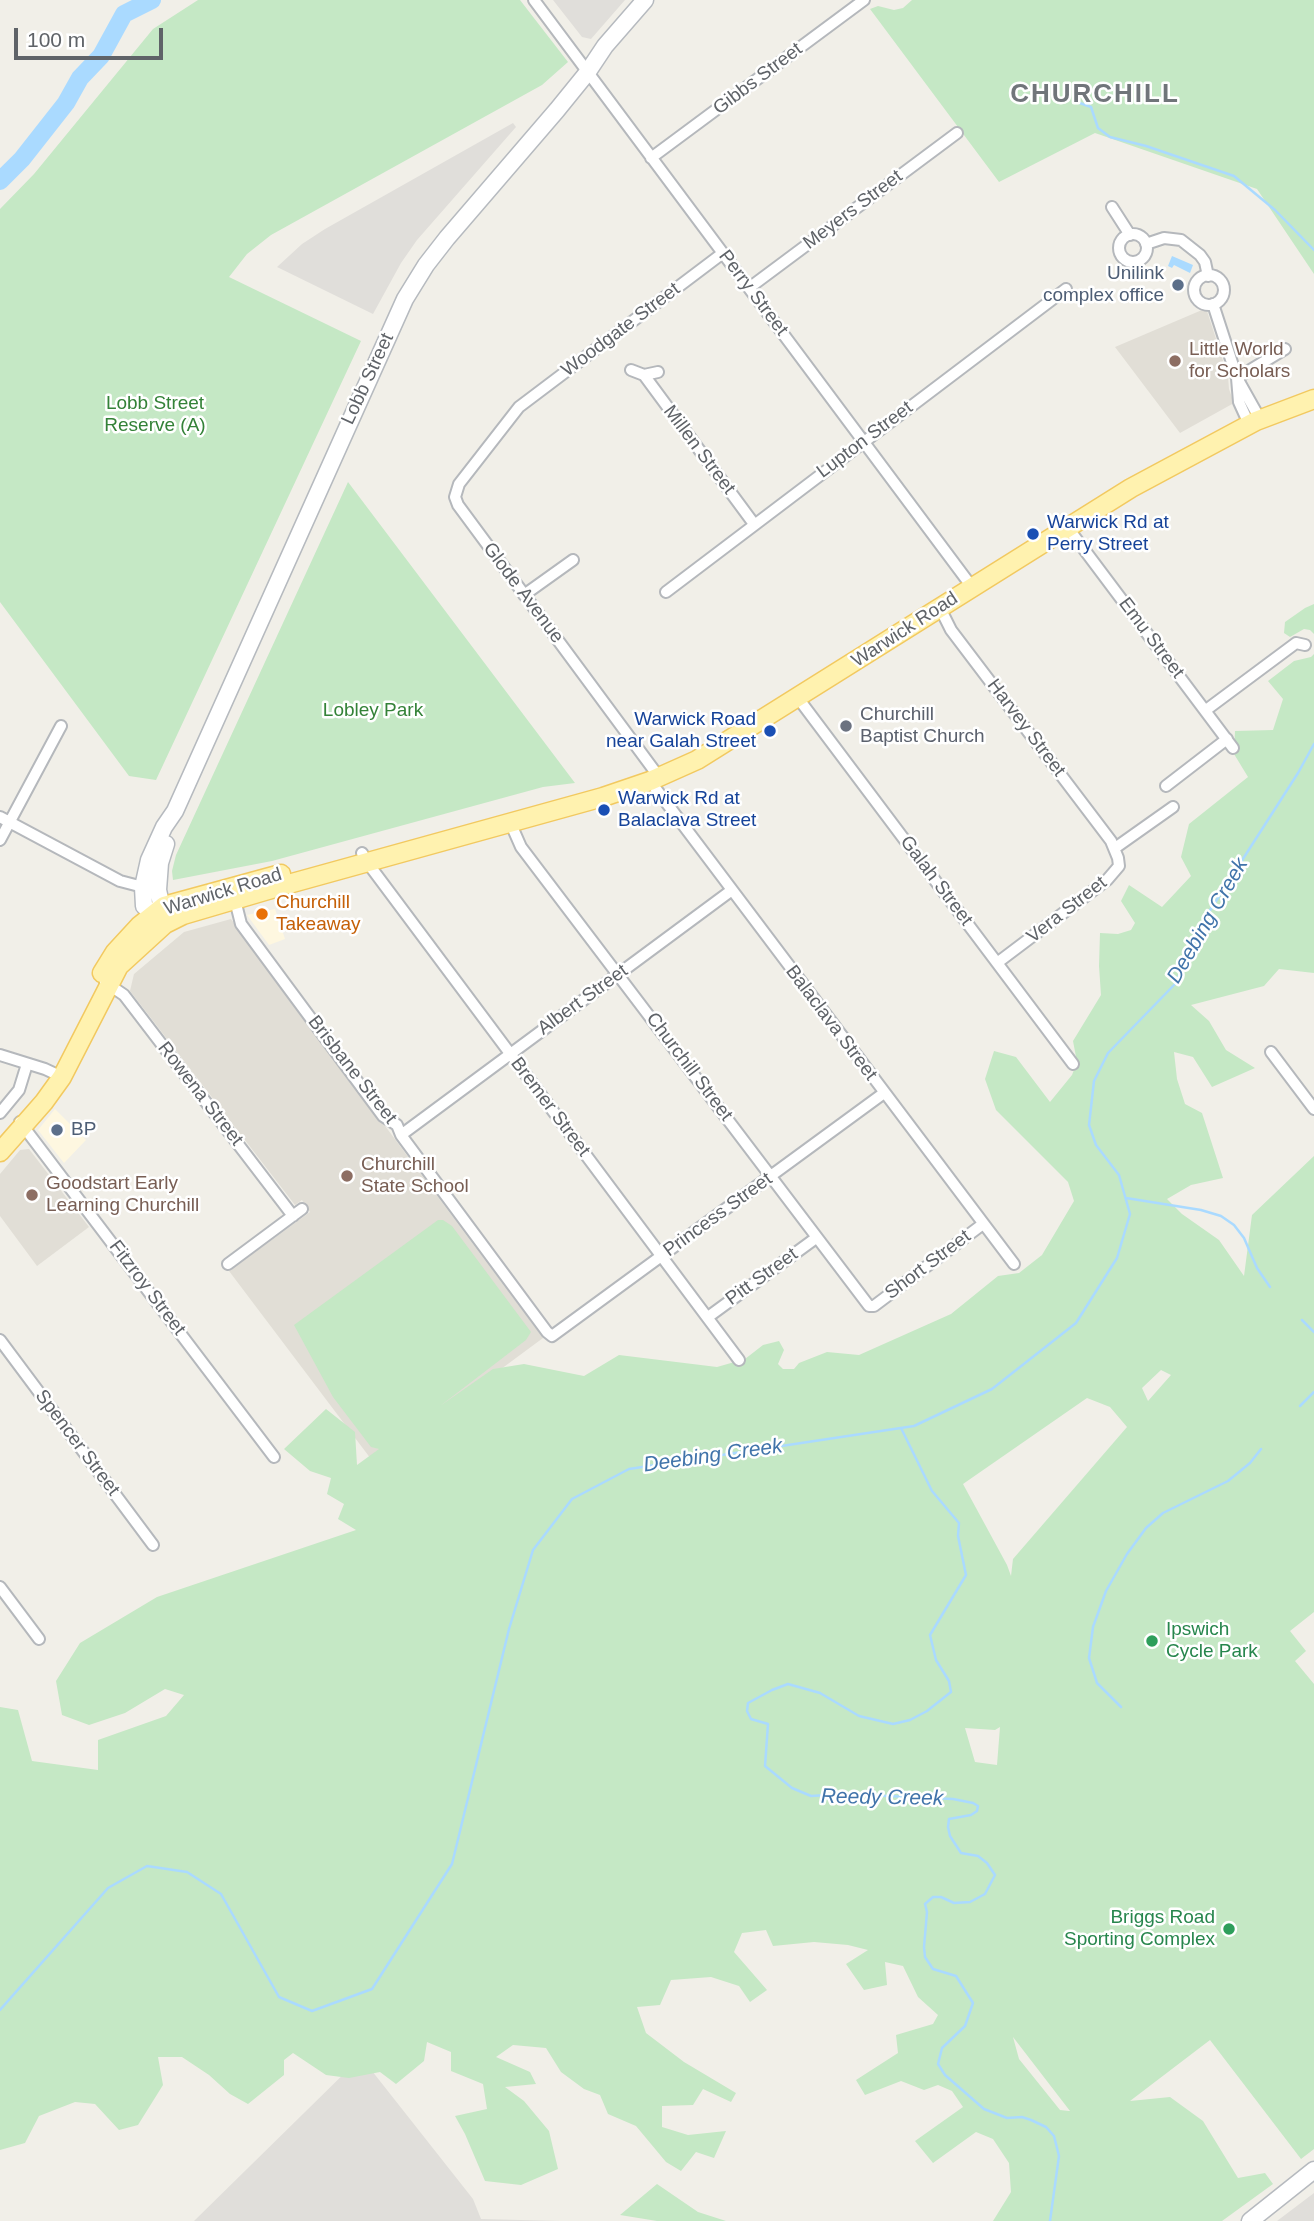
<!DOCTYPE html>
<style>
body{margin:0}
#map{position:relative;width:1314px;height:2221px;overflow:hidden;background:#f1efe8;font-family:Helvetica,sans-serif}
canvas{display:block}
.scale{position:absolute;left:14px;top:28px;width:149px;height:32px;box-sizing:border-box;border:4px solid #5f6368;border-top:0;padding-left:9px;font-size:21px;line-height:24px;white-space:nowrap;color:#5f6368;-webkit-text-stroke:5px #fff;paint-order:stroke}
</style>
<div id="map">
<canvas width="1314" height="2221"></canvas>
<div class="scale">100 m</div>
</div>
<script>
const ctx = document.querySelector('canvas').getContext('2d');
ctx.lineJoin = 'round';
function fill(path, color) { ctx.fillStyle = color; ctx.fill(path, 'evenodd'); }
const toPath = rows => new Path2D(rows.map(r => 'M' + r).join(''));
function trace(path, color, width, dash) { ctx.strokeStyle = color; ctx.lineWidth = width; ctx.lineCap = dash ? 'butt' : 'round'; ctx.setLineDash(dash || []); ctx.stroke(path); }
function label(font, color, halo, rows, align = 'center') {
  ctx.font = font + ' Helvetica,sans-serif'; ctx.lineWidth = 5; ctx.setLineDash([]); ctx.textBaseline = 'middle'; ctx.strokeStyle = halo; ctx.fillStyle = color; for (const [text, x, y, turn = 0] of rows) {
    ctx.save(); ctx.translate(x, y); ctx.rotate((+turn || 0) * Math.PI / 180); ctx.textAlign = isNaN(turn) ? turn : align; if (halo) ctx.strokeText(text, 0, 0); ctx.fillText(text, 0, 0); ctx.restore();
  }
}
const commercial = toPath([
 [275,909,285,939,269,945,247,915],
 [55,1109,86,1140,64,1163,38,1130]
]);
const industrial = toPath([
 [553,0,625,0,591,39,582,37],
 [513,123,516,127,417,240,401,263,373,314,277,267,302,244,325,229],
 [361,2057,473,2199,481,2219,560,2221,194,2221],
 [1314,2193,1314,2221,1277,2221]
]);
const education = toPath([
 [1202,310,1207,311,1228,376,1229,389,1234,403,1180,433,1115,347],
 [231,919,543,1338,374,1463,229,1271,310,1212,302,1200,295,1205,130,991,134,974,184,932],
 [29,1149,89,1227,37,1266,0,1216,0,1174,20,1150]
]);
const green = toPath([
 [198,0,520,0,568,62,542,85,271,235,247,254,229,277,361,341,156,780,129,776,0,602,0,209,34,174,153,29],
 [912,0,1314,0,1314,274,1257,189,1095,133,999,182,870,9,878,6,894,10,903,8],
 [348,482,575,783,543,787,272,861,173,880,172,871,176,855],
 [1314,604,1314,634,1310,630,1304,629,1290,637,1284,633,1285,622,1305,608],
 [1314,654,1314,973,1279,969,1264,986,1191,1005,1209,1021,1226,1050,1255,1068,1212,1087,1193,1057,1174,1052,1177,1079,1185,1104,1202,1113,1223,1178,1191,1185,1167,1199,1182,1214,1219,1240,1244,1276,1252,1215,1314,1156,1314,1612,1290,1631,1306,1651,1295,1661,1314,1684,1314,2149,1301,2159,1210,2040,1130,2101,1170,2097,1203,2121,1238,2178,1265,2173,1273,2184,1222,2221,993,2221,1011,2192,1009,2163,993,2139,976,2132,933,2163,915,2141,963,2107,952,2091,938,2085,924,2090,901,2081,865,2095,856,2080,898,2053,896,2035,933,2024,938,2015,918,1997,903,1966,885,1962,887,1985,864,1990,846,1964,868,1950,848,1945,814,1942,773,1946,766,1930,742,1933,734,1952,767,1990,750,2002,739,1986,711,1977,671,1980,660,2005,637,2007,646,2033,684,2062,736,2093,731,2102,703,2089,693,2105,662,2106,662,2127,688,2135,726,2131,714,2158,696,2152,681,2171,666,2162,636,2126,608,2114,600,2095,584,2089,561,2072,546,2048,513,2045,496,2057,530,2072,536,2084,505,2087,524,2101,549,2131,558,2169,521,2185,485,2181,465,2134,455,2116,487,2109,483,2084,451,2071,451,2052,427,2042,424,2061,396,2084,380,2072,349,2078,326,2075,293,2053,284,2060,284,2075,248,2104,230,2094,209,2075,182,2057,158,2057,163,2085,138,2125,119,2130,95,2104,75,2102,39,2116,25,2143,0,2150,0,1707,18,1710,32,1761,98,1770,98,1740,166,1716,184,1695,165,1689,125,1713,89,1725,62,1715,56,1681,80,1643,157,1597,356,1530,338,1519,344,1504,327,1494,331,1478,310,1471,284,1449,326,1409,355,1432,357,1465,379,1449,371,1447,333,1397,294,1325,438,1220,443,1220,452,1226,531,1332,526,1340,440,1406,493,1369,524,1364,584,1376,619,1355,717,1367,745,1359,763,1345,779,1341,784,1350,778,1364,783,1369,794,1369,799,1363,827,1352,859,1355,951,1314,998,1276,1019,1273,1042,1255,1074,1201,1068,1182,996,1110,985,1079,994,1051,1016,1057,1050,1102,1072,1075,1077,1062,1073,1041,1101,995,1099,966,1100,933,1118,934,1131,930,1135,923,1121,901,1129,885,1162,907,1191,876,1181,857,1189,824,1248,777,1234,754,1235,731,1273,730,1283,699,1268,681,1294,661,1311,657],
 [1161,1370,1171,1375,1148,1401,1142,1388],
 [1087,1398,1110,1407,1127,1427,1013,1559,1011,1576,1007,1565,963,1484],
 [1000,1727,997,1765,975,1762,965,1728,995,1730],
 [1013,2037,1070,2111,1069,2111,1060,2110,1019,2059],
 [657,2184,698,2212,726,2221,657,2221,620,2215]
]);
const water = toPath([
 [1172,256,1193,265,1190,273,1174,265,1172,268,1168,266]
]);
const stream = toPath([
 [1077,102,1091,107,1098,128,1110,137,1146,146,1234,176,1275,210,1314,250],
 [1126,1198,1201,1210,1221,1216,1234,1225,1244,1238,1257,1268,1270,1287],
 [1302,1320,1314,1332],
 [1300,1406,1314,1392],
 [901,1428,932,1491,959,1523,958,1536,966,1575,930,1635,936,1660,949,1681,951,1692,927,1711,910,1720,893,1724,859,1716,820,1693,788,1684,772,1690,748,1703,747,1711,751,1719,768,1724,765,1766,792,1788,811,1796,844,1794,953,1799,973,1803,978,1806,977,1811,971,1815,949,1819,948,1827,950,1836,961,1853,978,1856,987,1863,995,1875,985,1894,970,1902,954,1903,941,1897,933,1897,925,1904,927,1912,924,1947,925,1957,933,1969,956,1976,973,2003,965,2026,942,2048,938,2064,945,2075,984,2109,1007,2118,1022,2117,1031,2120,1046,2127,1054,2136,1059,2156,1050,2221],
 [1121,1707,1097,1683,1089,1658,1093,1627,1106,1591,1127,1554,1146,1528,1163,1513,1228,1481,1250,1463,1261,1449],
 [0,2010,108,1888,147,1866,187,1872,221,1894,279,1997,312,2011,372,1989,452,1864,509,1629,533,1550,572,1499,629,1469,914,1426,992,1389,1076,1323,1117,1258,1130,1214,1119,1175,1096,1145,1089,1125,1094,1081,1108,1053,1175,984,1207,915,1298,773,1314,744]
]);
const river = toPath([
 [0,181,22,159,66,103,80,78,101,56,124,14,152,0]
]);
const street = toPath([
 [534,0,972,587],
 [651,158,864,0],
 [1112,207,1130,235],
 '1119 248a14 14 0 1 1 28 0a14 14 0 1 1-28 0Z',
 [1146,244,1164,238,1181,240,1200,255,1205,262,1208,276],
 '1194 290a15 15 0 1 1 30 0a15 15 0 1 1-30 0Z',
 [749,288,957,133],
 [1213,304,1237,378,1260,419],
 [631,370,644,375,658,372],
 [644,375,754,524],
 [1237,378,1285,349],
 [1237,378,1239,402,1249,424],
 [1068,528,1233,748],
 [666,592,1066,289],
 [524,595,573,560],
 [940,608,951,630,1111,841,1118,858,1119,866,1107,880,997,963],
 [798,698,1073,1064],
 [1206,710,1296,643,1305,645],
 [659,777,458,505,455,497,459,484,519,407,723,253],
 [650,781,1014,1264],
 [1166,786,1227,739],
 [0,817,120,881,143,887],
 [510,822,521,847,869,1306,874,1306,983,1224],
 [0,840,61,726],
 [1115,848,1173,807],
 [362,853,367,862,739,1360],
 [235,900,241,924,383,1116,397,1125,401,1135,547,1332,552,1336,884,1093],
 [105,982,124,995,293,1216],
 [1271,1052,1314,1109],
 [0,1055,45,1069,62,1077],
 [0,1113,19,1090,27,1064],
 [20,1122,274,1457],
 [401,1135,732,890],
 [228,1264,302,1209],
 [708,1317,816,1238],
 [0,1340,153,1545],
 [0,1587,39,1639]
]);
const secondary = toPath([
 [164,917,158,890,160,863,166,844],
 [162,922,144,906,143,887,149,860,164,827,175,811,405,299,426,265,447,238,557,110,587,73,605,46,645,0],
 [1250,2221,1314,2170]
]);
const primary = toPath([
 [102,973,115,952,139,926,164,906,281,874],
 [0,1152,44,1102,62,1077,119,966,165,924,183,915,285,885,603,797,650,781,697,760,1131,488,1256,421,1314,399]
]);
const markers = [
 [1178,285,7,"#5c6f8a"],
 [1175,361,7,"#8d6e63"],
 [1033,534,7,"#1a4fb4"],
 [846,726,7,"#6b7280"],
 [770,731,7,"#1a4fb4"],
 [604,810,7,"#1a4fb4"],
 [262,914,7,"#e8710a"],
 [57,1130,7,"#5c6f8a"],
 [347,1176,7,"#8d6e63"],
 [32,1195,7,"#8d6e63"],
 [1152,1641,7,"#2e9e5b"],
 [1229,1929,7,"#2e9e5b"]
];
const streetNames = [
 ["Gibbs Street",758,79,-37],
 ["Meyers Street",853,210,-37],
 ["Perry Street",753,293,53],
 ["Woodgate Street",621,330,-37],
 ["Lobb Street",368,379,-65],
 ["Lupton Street",865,440,-37],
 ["Millen Street",699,450,53],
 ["Glode Avenue",523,593,53],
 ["Warwick Road",905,630,-33],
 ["Emu Street",1151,638,53],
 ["Harvey Street",1026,728,53],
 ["Galah Street",936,881,53],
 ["Warwick Road",223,892,-17],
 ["Vera Street",1067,910,-38],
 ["Albert Street",583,1000,-36],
 ["Balaclava Street",831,1023,53],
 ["Churchill Street",689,1067,53],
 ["Brisbane Street",352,1070,52],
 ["Rowena Street",200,1094,52],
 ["Bremer Street",550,1107,53],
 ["Princess Street",718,1215,-36],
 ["Short Street",928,1265,-37],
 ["Pitt Street",762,1277,-36],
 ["Fitzroy Street",147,1288,53],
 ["Spencer Street",77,1443,53]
];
const serviceNames = [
 ["Unilink",1164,274],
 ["complex office",1164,296],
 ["BP",71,1130,"left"]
];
const educationNames = [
 ["Little World",1189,350],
 ["for Scholars",1189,372],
 ["Churchill",361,1165],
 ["State School",361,1187],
 ["Goodstart Early",46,1184],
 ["Learning Churchill",46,1206]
];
const parkNames = [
 ["Lobb Street",155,404],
 ["Reserve (A)",155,426],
 ["Lobley Park",373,711]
];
const transitNames = [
 ["Warwick Rd at",1047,523],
 ["Perry Street",1047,545],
 ["Warwick Road",756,720,"right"],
 ["near Galah Street",756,742,"right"],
 ["Warwick Rd at",618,799],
 ["Balaclava Street",618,821]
];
const worshipNames = [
 ["Churchill",860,715],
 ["Baptist Church",860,737]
];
const foodNames = [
 ["Churchill",276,903],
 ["Takeaway",276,925]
];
const leisureNames = [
 ["Ipswich",1166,1630],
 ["Cycle Park",1166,1652],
 ["Briggs Road",1215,1918,"right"],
 ["Sporting Complex",1215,1940,"right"]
];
const waterNames = [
 ["Deebing Creek",1208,921,-60],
 ["Deebing Creek",713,1456,-8],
 ["Reedy Creek",882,1798,1]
];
const districtNames = [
 ["CHURCHILL",1095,95]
];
fill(commercial, '#fef7e0');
fill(industrial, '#e0deda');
fill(education, '#e1ded6');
fill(green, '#c5e8c5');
fill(water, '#aadaff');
trace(stream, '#aadaff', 2.5);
trace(river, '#aadaff', 18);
trace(street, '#b5b8bc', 14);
trace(secondary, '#b6babf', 19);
trace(primary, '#f2c960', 21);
trace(street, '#fff', 10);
trace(secondary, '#fff', 16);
trace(primary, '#fff2af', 18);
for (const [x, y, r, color] of markers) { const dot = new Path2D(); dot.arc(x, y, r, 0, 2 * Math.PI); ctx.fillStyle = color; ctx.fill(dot); trace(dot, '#fff', 2.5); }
label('19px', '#5f6368', '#fff', streetNames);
label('19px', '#4e5e75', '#fff', serviceNames, 'right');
label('19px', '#785e54', '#fff', educationNames, 'left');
label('19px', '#348238', '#fff', parkNames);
label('19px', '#164399', '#fff', transitNames, 'left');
label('19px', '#5b616d', '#fff', worshipNames, 'left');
label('19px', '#c56008', '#fff', foodNames, 'left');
label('19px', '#27864d', '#fff', leisureNames, 'left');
label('italic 21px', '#4174aa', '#fff', waterNames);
ctx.letterSpacing = '2px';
label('bold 26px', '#70757a', '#fff', districtNames);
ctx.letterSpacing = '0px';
</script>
